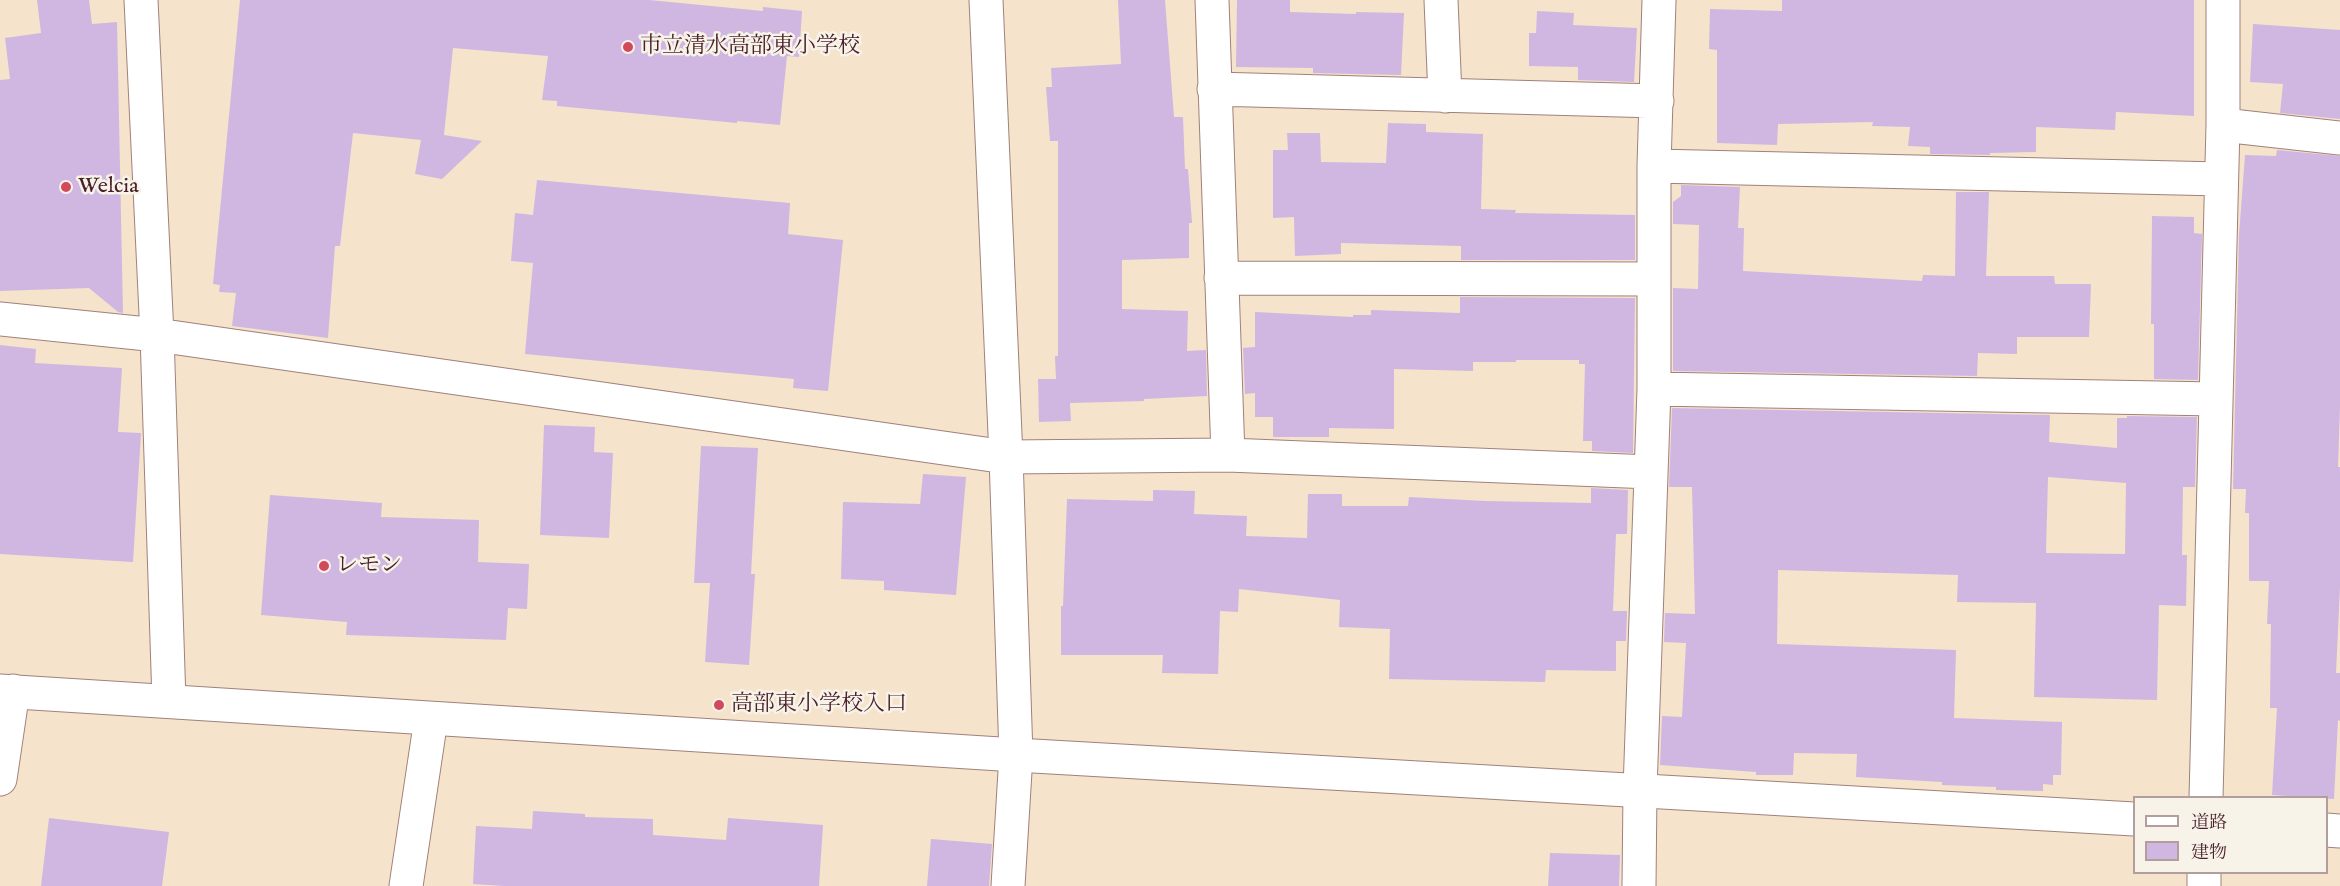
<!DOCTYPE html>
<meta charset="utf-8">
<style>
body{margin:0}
#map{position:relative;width:2340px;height:886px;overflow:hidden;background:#f5e3cb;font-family:"IM FELL English","Noto Serif JP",serif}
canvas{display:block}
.legend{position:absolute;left:2133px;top:796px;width:195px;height:78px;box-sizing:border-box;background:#f7f3e8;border:2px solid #b29e9c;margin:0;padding:8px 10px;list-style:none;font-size:18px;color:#4a1f2b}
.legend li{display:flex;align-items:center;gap:12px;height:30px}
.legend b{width:30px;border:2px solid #b29e9c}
</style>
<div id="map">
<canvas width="2340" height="886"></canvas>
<ul class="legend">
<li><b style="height:8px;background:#fff"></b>道路</li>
<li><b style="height:16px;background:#cfb7e2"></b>建物</li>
</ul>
</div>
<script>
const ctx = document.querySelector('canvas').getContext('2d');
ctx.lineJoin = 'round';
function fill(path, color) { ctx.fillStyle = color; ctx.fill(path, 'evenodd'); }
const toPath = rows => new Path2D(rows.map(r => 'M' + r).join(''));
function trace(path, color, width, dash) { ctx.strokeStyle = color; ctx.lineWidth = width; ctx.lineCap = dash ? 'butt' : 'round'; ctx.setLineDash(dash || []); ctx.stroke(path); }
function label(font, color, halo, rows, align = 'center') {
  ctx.font = font + ' "IM FELL English","Noto Serif JP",serif'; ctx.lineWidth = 5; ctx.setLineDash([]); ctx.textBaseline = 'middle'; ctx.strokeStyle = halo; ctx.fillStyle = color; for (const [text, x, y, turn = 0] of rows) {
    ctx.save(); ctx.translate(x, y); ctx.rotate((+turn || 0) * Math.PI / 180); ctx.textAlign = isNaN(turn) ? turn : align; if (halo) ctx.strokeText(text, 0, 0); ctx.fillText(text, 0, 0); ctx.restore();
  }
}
const building = toPath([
 [37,0,89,0,92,24,117,22,123,313,118,312,89,288,0,291,0,80,10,79,5,38,41,33],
 [240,0,649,0,763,11,763,7,802,11,799,57,787,56,780,125,737,121,737,123,557,106,557,101,542,100,548,56,453,48,444,135,482,141,442,179,415,174,421,140,353,133,340,246,335,246,328,338,232,326,236,293,219,292,220,285,213,284],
 [1118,0,1165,0,1174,117,1183,117,1185,169,1188,169,1192,223,1189,223,1189,258,1122,260,1122,309,1188,311,1187,351,1206,350,1207,396,1144,399,1144,401,1070,403,1071,421,1039,422,1038,379,1056,379,1055,356,1058,356,1058,141,1050,141,1046,87,1052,87,1051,68,1121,64],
 [1237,0,1290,0,1290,12,1356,14,1356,12,1404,13,1401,75,1313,73,1313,68,1236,67],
 [1782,0,2194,0,2194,116,2116,112,2115,130,2036,127,2036,152,1990,153,1990,155,1930,154,1930,147,1908,146,1910,127,1872,126,1873,122,1778,124,1777,145,1717,143,1717,50,1709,49,1710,9,1782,11],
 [1537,11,1574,13,1573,25,1637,28,1634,82,1578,80,1578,67,1529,66,1529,33,1536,33],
 [2253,24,2340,30,2340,119,2280,113,2283,84,2250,82],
 [1388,123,1426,124,1426,132,1483,134,1481,209,1516,210,1515,213,1635,215,1635,260,1461,260,1461,246,1341,243,1341,254,1295,256,1294,217,1273,218,1273,150,1288,150,1287,133,1320,133,1321,162,1386,163],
 [2277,150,2340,156,2340,407,2338,467,2340,467,2340,587,2336,673,2340,673,2340,721,2338,720,2334,799,2272,795,2277,708,2270,708,2271,624,2267,624,2269,581,2249,581,2249,513,2245,513,2246,489,2233,489,2239,235,2245,155,2276,156],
 [537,180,790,203,788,234,843,240,828,391,793,388,794,379,525,354,533,263,511,261,515,213,533,215],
 [1681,185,1740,187,1738,228,1744,228,1743,271,1922,281,1923,275,1955,276,1956,192,1989,192,1986,276,2054,276,2055,284,2091,284,2089,337,2017,337,2017,354,1978,353,1977,376,1673,371,1673,288,1698,289,1699,225,1673,224,1673,202,1681,196],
 [2152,216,2194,217,2194,233,2202,234,2198,380,2154,379,2154,324,2151,324],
 [1460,297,1635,298,1633,453,1592,451,1592,441,1583,441,1585,364,1579,364,1579,360,1516,360,1516,362,1473,362,1473,371,1394,369,1394,429,1329,428,1329,437,1273,437,1273,417,1255,417,1255,393,1245,394,1243,348,1255,347,1255,312,1353,317,1353,315,1371,315,1371,310,1460,313],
 [0,345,36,349,35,363,122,368,118,432,141,433,133,562,0,554],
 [1672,408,2050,415,2049,442,2117,448,2117,418,2127,418,2127,416,2197,417,2195,487,2183,487,2182,555,2187,555,2186,606,2159,605,2157,700,2034,697,2036,603,1957,602,1958,575,1778,570,1777,644,1956,650,1954,718,2062,722,2061,775,2053,775,2053,785,2043,784,2043,791,1996,790,1996,787,1942,785,1942,782,1856,777,1857,754,1794,753,1793,775,1756,775,1756,772,1660,765,1662,716,1682,717,1686,643,1664,642,1665,613,1695,614,1692,487,1669,487],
 [2048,477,2126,483,2125,554,2046,553],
 [544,425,595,427,594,452,613,453,609,538,540,535],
 [701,446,758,448,751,574,755,574,749,665,705,662,710,583,694,583],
 [923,474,966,477,956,595,884,590,884,581,841,579,843,502,920,504],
 [1591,488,1628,490,1627,534,1616,534,1613,611,1627,611,1626,641,1616,641,1616,671,1546,670,1545,682,1389,679,1390,629,1339,627,1340,600,1239,589,1238,612,1220,611,1218,674,1162,673,1163,655,1061,655,1061,606,1063,606,1067,499,1153,501,1153,490,1195,491,1194,514,1247,516,1246,536,1307,538,1308,494,1342,494,1342,506,1408,506,1409,497,1485,501,1591,503],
 [270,495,382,503,381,517,479,520,478,562,529,564,527,609,508,608,506,640,346,635,347,622,261,615],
 [533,811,585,814,585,817,653,819,653,835,726,840,728,818,823,825,819,886,504,886,473,884,476,826,532,829],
 [49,818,169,832,162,886,41,886],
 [931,839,992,844,989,886,927,886],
 [1550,853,1620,855,1619,886,1548,886]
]);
const street = toPath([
 [141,0,157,335,169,701],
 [1212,0,1228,455],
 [1441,0,1445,96],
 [1214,89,1657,101],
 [2223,125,2340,138],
 [1654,166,2221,179],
 [1221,278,1654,279],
 [0,319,157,335,1006,457,1228,455,1651,472],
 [1654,389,2216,399],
 [0,779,13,691],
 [2206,798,2223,125,2223,0],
 [406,886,431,719],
 [1008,886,1016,755],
 [1639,886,1640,790,1654,389,1654,166,1659,0],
 [2204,886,2204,872]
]);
const secondary = toPath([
 [986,0,1006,457,1016,755],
 [0,691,1016,755,2134,819],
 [2326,830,2340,831]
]);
const markers = [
 [628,47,6,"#d1495b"],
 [66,187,6,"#d1495b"],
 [324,566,6,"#d1495b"],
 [719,705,6,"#d1495b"]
];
const poiNames = [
 ["市立清水高部東小学校",640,47],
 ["Welcia",78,187],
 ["レモン",336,566],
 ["高部東小学校入口",731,705]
];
fill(building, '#cfb7e2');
trace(street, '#a0817b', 35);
trace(secondary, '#a0817b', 35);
trace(street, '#fff', 33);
trace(secondary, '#fff', 33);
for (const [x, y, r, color] of markers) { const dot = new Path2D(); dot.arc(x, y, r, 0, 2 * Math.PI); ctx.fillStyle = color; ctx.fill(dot); trace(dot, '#f7f3e8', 2); }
label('22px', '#4a1f2b', '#f7f3e8', poiNames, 'left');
</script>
